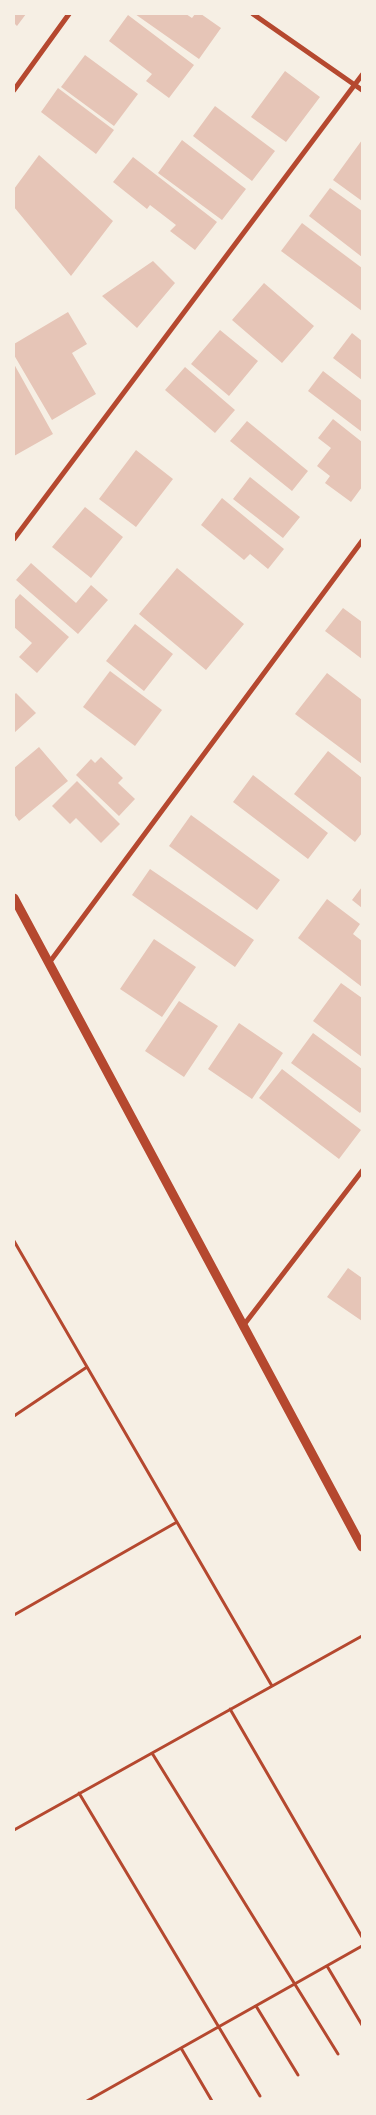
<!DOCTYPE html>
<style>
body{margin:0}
#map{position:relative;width:376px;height:2115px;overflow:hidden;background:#f6efe4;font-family:"Nunito Sans",sans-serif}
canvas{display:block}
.frame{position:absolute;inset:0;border:15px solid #f6efe4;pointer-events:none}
</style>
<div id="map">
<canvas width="376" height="2115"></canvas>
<div class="frame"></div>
</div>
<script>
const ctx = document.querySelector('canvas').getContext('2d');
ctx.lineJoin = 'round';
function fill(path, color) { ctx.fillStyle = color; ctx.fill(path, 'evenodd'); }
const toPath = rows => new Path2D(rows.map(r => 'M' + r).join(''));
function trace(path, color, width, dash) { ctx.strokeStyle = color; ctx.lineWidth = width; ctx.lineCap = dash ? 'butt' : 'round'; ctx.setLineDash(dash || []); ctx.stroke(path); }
const building = toPath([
 [14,14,26,14,17,26,14,23],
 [135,14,186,14,192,18,195,14,201,14,221,28,199,59],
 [128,15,194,65,169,98,146,81,152,74,109,41],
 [85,55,138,94,114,126,61,87],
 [285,71,320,97,286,142,251,117],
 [58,88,114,130,96,154,41,112],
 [215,106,275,151,252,181,193,136],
 [182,140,246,189,222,220,158,173],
 [362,140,362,201,333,180],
 [39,155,113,221,71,276,14,207,14,189],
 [133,157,217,222,195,250,170,231,176,225,150,205,147,209,113,182],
 [330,188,362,211,362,257,309,216],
 [302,223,362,268,362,311,281,251],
 [153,261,175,283,137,328,102,296],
 [264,283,314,326,282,363,232,320],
 [68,312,87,344,72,353,96,394,52,420,14,355,14,344],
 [220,330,258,361,229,396,191,364],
 [352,333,362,341,362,380,333,358],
 [14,364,53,434,14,456],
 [185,367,235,410,215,433,165,390],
 [323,371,362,401,362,432,308,391],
 [333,419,362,442,362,487,351,502,325,483,330,476,317,466,331,448,318,438],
 [247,421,308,471,292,491,230,441],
 [136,450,173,479,136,527,99,499],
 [250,477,300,517,283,538,233,499],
 [222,498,284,549,268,569,250,554,244,560,201,525],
 [85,507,123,537,91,578,52,547],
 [31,563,76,603,91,585,108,600,78,634,16,580],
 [177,568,244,624,206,670,139,614],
 [20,594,69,637,37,673,19,657,32,643,14,627,14,601],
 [343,608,362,622,362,659,325,631],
 [135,624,173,654,144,691,106,661],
 [110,671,162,710,135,746,83,707],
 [327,673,362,700,362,764,295,714],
 [16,693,36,713,14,733,14,695],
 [39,747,68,781,19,821,14,814,14,768],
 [328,751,362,778,362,833,355,842,294,794],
 [101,757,123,778,118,783,135,799,119,816,76,775,91,759,95,763],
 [253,775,328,833,308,859,233,802],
 [77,781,120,824,101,843,76,818,70,824,52,806],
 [191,815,280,880,257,910,169,846],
 [150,869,254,940,235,967,132,895],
 [362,887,362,908,352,900],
 [327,899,360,924,353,934,362,941,362,987,298,938],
 [154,939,196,967,162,1017,120,989],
 [341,983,362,998,362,1057,313,1021],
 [179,1001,218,1026,184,1077,145,1051],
 [239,1023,283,1053,252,1099,208,1069],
 [313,1033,362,1069,362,1110,360,1113,291,1063],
 [282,1069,361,1130,339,1159,259,1098],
 [348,1268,362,1278,362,1321,327,1297]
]);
const path = toPath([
 [14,1241,272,1686],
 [14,1416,87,1367],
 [14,1615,177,1522],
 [230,1709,362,1937],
 [152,1753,338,2054],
 [79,1793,260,2096],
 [14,1830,362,1636],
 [327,1966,362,2025],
 [256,2006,298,2075],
 [181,2048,212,2101],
 [87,2101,362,1946]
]);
const minor = toPath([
 [253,14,362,90],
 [14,90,69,14],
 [14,539,362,75],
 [49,963,362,541],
 [243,1326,362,1171]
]);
const tertiary = toPath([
 [14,898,362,1547]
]);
fill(building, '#e6c5b7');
trace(path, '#b5482f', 3);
trace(minor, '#b5482f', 5);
trace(tertiary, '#b5482f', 9);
</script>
